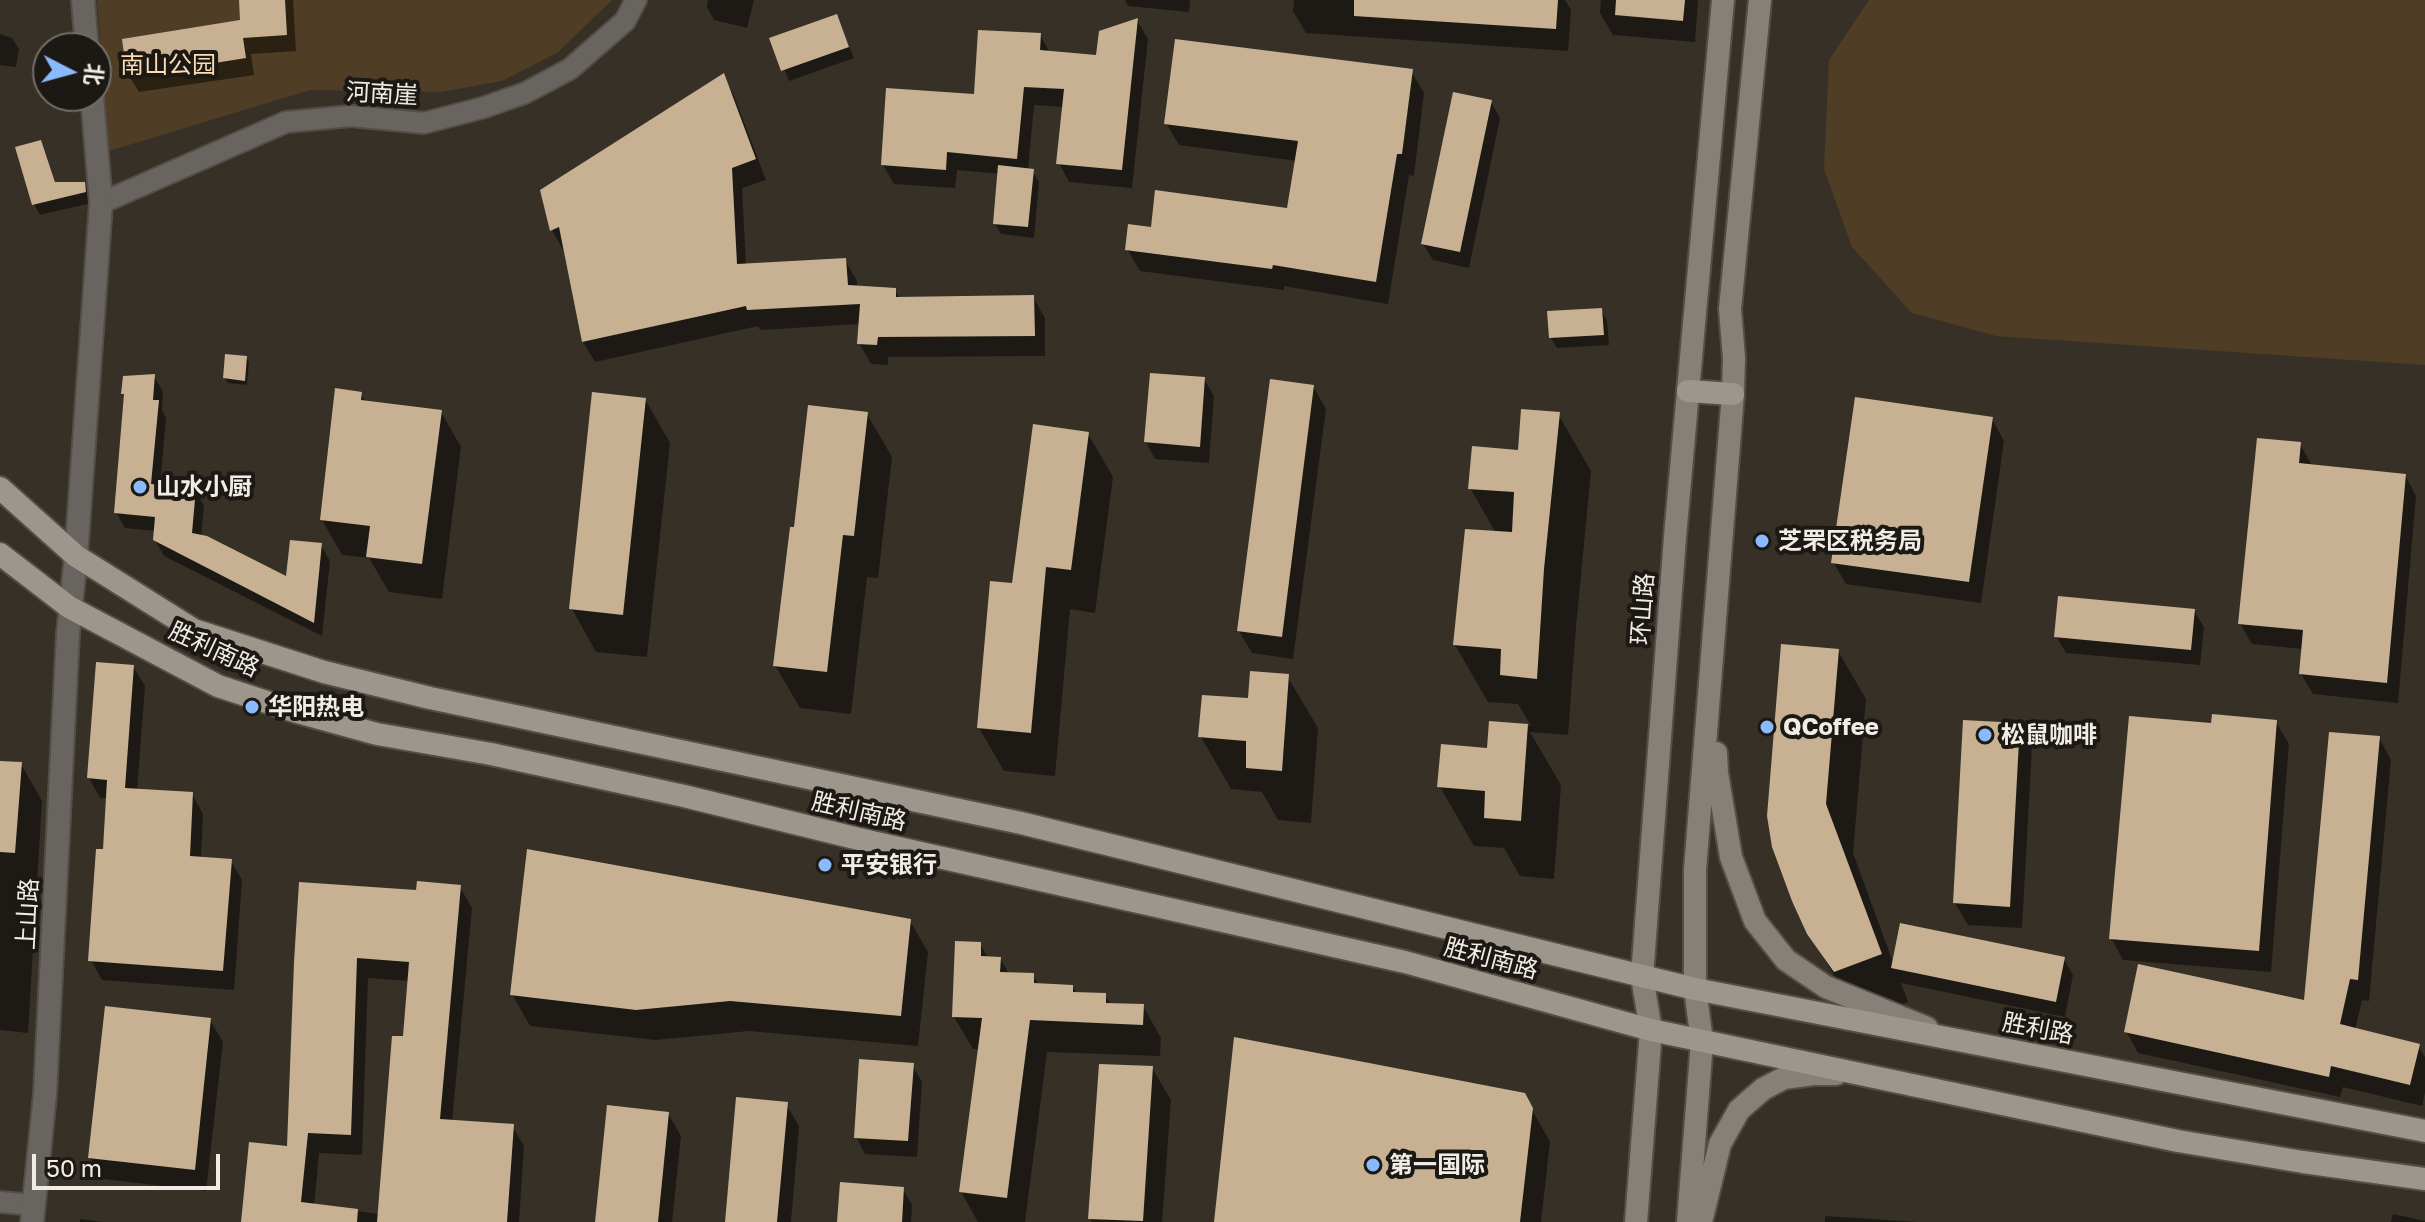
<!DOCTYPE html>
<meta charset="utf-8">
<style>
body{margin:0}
#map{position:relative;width:2425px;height:1222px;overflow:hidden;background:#373027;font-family:"Golos Text","Noto Sans SC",sans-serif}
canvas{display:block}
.north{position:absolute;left:32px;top:32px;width:80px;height:80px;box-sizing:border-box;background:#1c1915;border:2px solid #716e69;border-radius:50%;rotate:96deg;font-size:22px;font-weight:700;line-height:32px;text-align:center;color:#f1ede6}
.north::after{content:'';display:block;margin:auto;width:28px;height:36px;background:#89bafc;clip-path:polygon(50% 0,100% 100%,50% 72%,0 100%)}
.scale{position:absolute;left:32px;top:1154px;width:188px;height:36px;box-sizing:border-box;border:4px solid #f1ede6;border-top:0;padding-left:10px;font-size:24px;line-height:28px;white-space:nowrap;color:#f1ede6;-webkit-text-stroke:6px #1c1915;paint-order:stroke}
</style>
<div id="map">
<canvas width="2425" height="1222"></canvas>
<div class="north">北</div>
<div class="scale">50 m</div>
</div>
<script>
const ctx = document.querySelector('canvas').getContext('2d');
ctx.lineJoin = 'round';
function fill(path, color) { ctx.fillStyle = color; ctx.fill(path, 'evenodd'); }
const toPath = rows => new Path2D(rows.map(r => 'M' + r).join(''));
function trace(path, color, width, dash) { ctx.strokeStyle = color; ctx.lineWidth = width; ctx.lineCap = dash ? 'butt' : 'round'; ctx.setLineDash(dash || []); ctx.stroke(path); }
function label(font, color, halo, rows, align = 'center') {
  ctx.font = font + ' "Golos Text","Noto Sans SC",sans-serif'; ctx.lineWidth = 8; ctx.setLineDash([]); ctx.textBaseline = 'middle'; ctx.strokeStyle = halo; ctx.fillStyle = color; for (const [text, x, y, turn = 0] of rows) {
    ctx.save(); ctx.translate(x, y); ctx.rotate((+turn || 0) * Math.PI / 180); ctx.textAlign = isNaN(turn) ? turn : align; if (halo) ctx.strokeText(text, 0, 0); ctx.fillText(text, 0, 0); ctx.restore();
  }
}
const green = toPath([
 [97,0,612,0,557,53,502,81,441,92,310,90,109,151],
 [1869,0,2425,0,2425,365,1996,336,1912,313,1852,247,1824,169,1829,60]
]);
const shadow = toPath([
 [241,0,293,0,296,51,251,54,254,75,139,92,129,76,242,22],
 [708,0,754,0,747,28,714,20,707,7],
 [1125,0,1190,0,1189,12,1128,6],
 [1294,0,1565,0,1571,10,1568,51,1306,33,1293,11],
 [1601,0,1698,0,1695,42,1613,35,1600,13],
 [836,16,854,58,789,81,772,39],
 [1137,20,1148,39,1132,188,1069,182,1059,163,1064,107,1034,105,1028,170,1032,171,1039,182,1034,238,1001,234,995,224,1000,174,957,170,955,188,894,184,883,165,976,96,1040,35,1050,53,1098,58],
 [0,34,12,38,19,49,16,67,0,65],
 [1411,71,1424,93,1414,176,1409,175,1388,304,1284,286,1284,290,1140,271,1127,249,1152,229,1288,210,1297,161,1179,145,1166,123],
 [723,76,734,96,766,180,742,188,746,265,845,260,857,281,857,288,895,290,900,299,1033,297,1045,318,1045,356,888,357,888,365,871,364,859,343,860,324,760,330,758,326,595,362,583,342,566,249,563,250,552,230],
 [1491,102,1500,118,1469,268,1433,260,1423,244],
 [40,143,46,154,56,184,84,184,90,195,91,203,40,215,34,204],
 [1601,310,1607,321,1609,345,1557,348,1551,338],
 [246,358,249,362,247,385,228,383,225,378],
 [154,376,163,392,162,410,166,418,160,487,195,490,204,506,201,537,288,579,321,545,330,561,322,636,164,556,155,540,156,531,125,528,116,512,126,399,123,394],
 [1204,379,1214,396,1209,463,1155,459,1146,442],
 [1313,386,1326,409,1293,659,1252,653,1239,631],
 [361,394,366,402,441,412,461,447,442,599,389,592,369,558,342,555,322,520],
 [645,399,670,443,647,657,596,652,572,609],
 [867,414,892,457,878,578,867,577,851,714,800,708,775,665,796,529],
 [1558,414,1591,471,1576,627,1568,735,1530,732,1561,785,1554,879,1520,876,1504,848,1474,846,1440,787,1489,750,1491,723,1531,726,1518,704,1488,702,1455,645,1496,533,1470,488,1520,452],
 [1992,419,2004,441,1981,603,1846,584,1833,562],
 [1088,434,1113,477,1095,613,1070,609,1055,776,1004,771,979,728,1014,585],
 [2300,444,2311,464,2405,475,2416,496,2398,703,2313,694,2301,674,2303,649,2252,644,2240,624],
 [2194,611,2204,627,2200,665,2066,653,2056,636],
 [1838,651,1866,699,1853,853,1894,965,2063,958,2073,975,2065,1017,1901,983,1908,1002,1864,1019,1838,982,1809,933],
 [133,666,145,686,137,791,192,794,203,814,201,858,231,861,242,880,234,990,102,980,91,960,105,851,108,798,100,798,89,778],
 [1287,676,1318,728,1311,823,1278,820,1262,792,1231,789,1201,737],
 [2276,722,2289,744,2271,972,2123,960,2111,938],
 [2019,725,2032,747,2022,928,1968,925,1955,903],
 [2379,738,2391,760,2369,1001,2362,1000,2355,1030,2418,1046,2425,1057,2425,1092,2422,1106,2343,1087,2340,1097,2138,1053,2126,1031,2306,1003],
 [0,763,21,764,42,801,28,1033,0,1030],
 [460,887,472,908,452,1122,512,1126,524,1146,519,1222,243,1222,289,1148,296,962,418,892],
 [368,978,410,981,404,1039,379,1214,314,1206,319,1153,362,1155],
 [910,921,928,952,918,1046,749,1031,655,1040,530,1026,512,994],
 [980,944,988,958,1000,958,1009,974,1033,975,1039,985,1072,986,1077,994,1105,995,1111,1005,1143,1006,1161,1038,1160,1056,1047,1052,1025,1222,978,1222,961,1192,980,1049,973,1049,954,1017],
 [210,1020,223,1042,206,1191,103,1179,90,1157],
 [912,1065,922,1082,917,1157,865,1154,856,1137],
 [1152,1068,1171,1100,1162,1222,1092,1222,1090,1218],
 [1524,1095,1550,1142,1541,1222,1216,1222],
 [786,1104,799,1126,791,1222,727,1222],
 [668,1113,681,1136,672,1222,597,1222],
 [903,1189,912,1205,911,1222,839,1222],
 [2393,1214,2425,1221,2425,1222,2391,1222],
 [1825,1216,1918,1222,1825,1222],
 [80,1219,103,1222,80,1222]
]);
const building = toPath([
 [239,0,285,0,287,35,243,38,246,58,127,77,122,39,240,20],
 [1354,0,1558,0,1556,29,1354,16],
 [1616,0,1685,0,1683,21,1615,15],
 [837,14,849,47,781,71,769,38],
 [1138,18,1122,170,1056,164,1064,89,1024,87,1017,159,947,152,946,170,881,165,886,88,974,94,978,30,1041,33,1040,50,1096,55,1099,31],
 [1175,39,1413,69,1402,154,1397,154,1376,282,1273,265,1272,269,1125,250,1128,224,1151,227,1155,190,1287,208,1298,141,1164,124],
 [724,73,756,159,732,168,737,264,846,258,848,285,896,288,896,297,1034,295,1035,336,878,337,877,345,857,344,860,304,747,310,746,306,582,342,559,227,550,231,540,190],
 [1453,92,1492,100,1460,252,1421,244],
 [41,140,55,182,85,182,86,192,32,205,15,147],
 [998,165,1034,169,1028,227,993,224],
 [1602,308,1604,335,1549,338,1547,311],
 [225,354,247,356,245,381,223,378],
 [1150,373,1205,377,1200,447,1144,442],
 [155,374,153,400,159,400,151,484,196,488,192,533,207,536,286,576,290,540,322,543,314,623,153,540,155,517,114,513,124,394,121,394,123,376],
 [1270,379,1314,385,1282,637,1237,631],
 [335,388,362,392,361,400,442,410,422,564,366,557,370,526,320,520],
 [592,392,646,398,623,615,569,609],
 [1855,397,1993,417,1969,582,1831,563],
 [808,405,868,412,854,536,843,535,827,672,773,666,790,527,794,527],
 [1521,409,1560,412,1544,569,1537,679,1500,675,1501,649,1453,645,1465,529,1512,532,1514,492,1468,489,1472,446,1518,450],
 [1033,424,1089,432,1071,570,1046,567,1031,733,977,728,990,581,1012,583],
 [2257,438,2301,442,2299,463,2406,474,2387,683,2299,674,2303,630,2238,624],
 [2058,596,2195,609,2191,650,2054,637],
 [1781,644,1839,649,1826,804,1882,954,1834,972,1807,934,1792,901,1772,847,1767,816],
 [96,662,134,665,125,788,193,792,190,856,232,859,223,971,88,961,96,849,103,849,107,780,87,778],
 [1250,671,1289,674,1282,771,1246,768,1246,741,1198,737,1202,695,1248,698],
 [2212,714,2277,720,2259,951,2109,939,2129,716,2211,723],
 [1963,720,2020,723,2010,907,1953,903],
 [1489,721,1528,724,1521,821,1484,818,1485,791,1437,787,1441,744,1487,748],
 [2329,732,2380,736,2358,980,2350,979,2340,1024,2420,1044,2410,1085,2331,1066,2329,1077,2124,1032,2138,964,2304,1000],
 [0,761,22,762,15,853,0,852],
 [527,849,911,919,901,1016,730,1001,636,1010,510,995],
 [417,881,461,885,440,1119,514,1124,507,1222,377,1222,392,1036,403,1036,409,962,357,958,351,1135,308,1133,301,1202,358,1209,357,1222,241,1222,249,1142,287,1146,294,962,299,882,416,890],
 [1900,923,2065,957,2056,1002,1891,968],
 [955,941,981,942,981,956,1001,957,1000,972,1034,973,1034,983,1073,985,1073,992,1106,993,1106,1003,1144,1004,1143,1025,1030,1020,1007,1198,959,1192,982,1018,952,1017],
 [105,1006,211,1018,195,1170,88,1158],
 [1234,1037,1525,1093,1533,1108,1520,1222,1214,1222],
 [859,1059,914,1063,908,1141,854,1138],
 [1099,1064,1153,1066,1143,1221,1088,1219],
 [736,1097,788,1102,777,1222,725,1222],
 [607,1105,669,1112,658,1222,595,1222],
 [840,1182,904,1187,902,1222,837,1222]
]);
const minor = toPath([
 [101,203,286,122,351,116,424,123,482,108,525,93,570,69,625,21,636,0],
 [0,1202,33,1205]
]);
const tertiary = toPath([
 [83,0,87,48],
 [32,1222,45,1094,68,633,76,556,101,203,92,96]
]);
const secondary = toPath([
 [1716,753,1717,773,1731,857,1755,921,1786,960,1826,987,1927,1028],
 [1636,1222,1651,1030,1642,977,1675,537,1723,0],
 [1688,1222,1702,1041,1695,989,1695,870,1733,394,1734,358,1730,309,1760,0],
 [1701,1222,1720,1144,1739,1110,1763,1089,1784,1078,1813,1074,1836,1074]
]);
const primary = toPath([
 [1688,391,1733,394],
 [0,488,76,556,194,630,324,672,430,698,1021,823,1695,989,2425,1131],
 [0,554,69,607,218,686,297,712,377,734,491,754,684,796,863,840,1405,962,1651,1030,2178,1141,2303,1162,2425,1179]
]);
const markers = [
 [140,487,8,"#89bafc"],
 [1762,541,8,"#89bafc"],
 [252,707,8,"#89bafc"],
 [1767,727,8,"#89bafc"],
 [1985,735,8,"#89bafc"],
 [825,865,8,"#89bafc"],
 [1373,1165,8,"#89bafc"]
];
const parkNames = [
 ["南山公园",168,65]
];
const streetNames = [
 ["河南崖",382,94,3],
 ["环山路",1643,609,-86],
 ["胜利南路",214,650,25],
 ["胜利南路",859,812,13],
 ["上山路",28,914,-87],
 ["胜利南路",1491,959,15],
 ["胜利路",2038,1029,11]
];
const poiNames = [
 ["山水小厨",156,487],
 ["芝罘区税务局",1778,541],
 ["华阳热电",268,707],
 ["QCoffee",1783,727],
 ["松鼠咖啡",2001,735],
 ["平安银行",841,865],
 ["第一国际",1389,1165]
];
fill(green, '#4f3e25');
fill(shadow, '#0007');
fill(building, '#c7b192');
trace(minor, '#554e46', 24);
trace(tertiary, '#554e46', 26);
trace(secondary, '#554e46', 26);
trace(primary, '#554e46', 26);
trace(minor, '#686460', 20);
trace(tertiary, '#686460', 22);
trace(secondary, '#868079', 22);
trace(primary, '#9d968c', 22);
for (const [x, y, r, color] of markers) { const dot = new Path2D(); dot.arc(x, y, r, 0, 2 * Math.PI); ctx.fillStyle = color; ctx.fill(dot); trace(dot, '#1c1915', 3); }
label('24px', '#fbddb4', '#1c1915', parkNames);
label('24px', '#f1ede6', '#1c1915', streetNames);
label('bold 24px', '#f1ede6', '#1c1915', poiNames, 'left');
</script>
